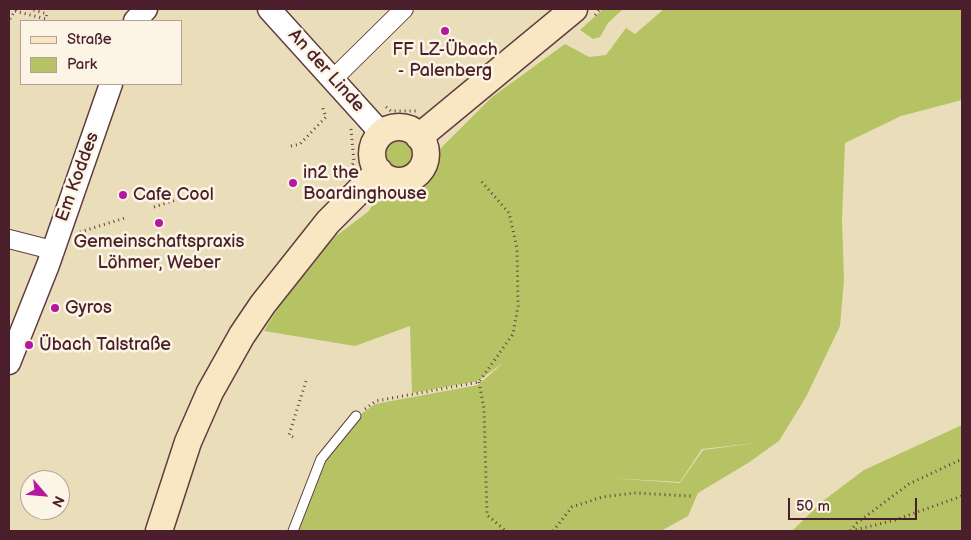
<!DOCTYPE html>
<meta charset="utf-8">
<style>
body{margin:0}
#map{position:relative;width:971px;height:540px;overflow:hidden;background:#eadeba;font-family:"Balsamiq Sans",sans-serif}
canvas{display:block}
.frame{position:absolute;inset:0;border:10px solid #4a1f2b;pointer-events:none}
.legend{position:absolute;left:20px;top:20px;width:162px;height:65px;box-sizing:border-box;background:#fcf5e5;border:1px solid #b59f9b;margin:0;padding:6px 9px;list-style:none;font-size:15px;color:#4a1f2b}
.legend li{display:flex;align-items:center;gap:10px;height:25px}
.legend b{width:25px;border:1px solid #b59f9b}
.north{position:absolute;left:20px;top:470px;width:50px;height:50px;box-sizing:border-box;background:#fcf5e5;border:1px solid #b59f9b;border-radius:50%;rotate:117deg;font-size:14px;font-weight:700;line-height:20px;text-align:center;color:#4a1f2b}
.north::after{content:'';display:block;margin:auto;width:18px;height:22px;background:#b5179e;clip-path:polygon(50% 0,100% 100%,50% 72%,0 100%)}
.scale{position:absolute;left:788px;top:498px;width:129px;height:22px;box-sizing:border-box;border:2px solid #4a1f2b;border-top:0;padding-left:6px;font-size:15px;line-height:18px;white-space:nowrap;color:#4a1f2b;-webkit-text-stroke:4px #fcf5e5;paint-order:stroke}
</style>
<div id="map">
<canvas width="971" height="540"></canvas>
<div class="frame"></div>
<ul class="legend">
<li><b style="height:6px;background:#f9e7c3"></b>Straße</li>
<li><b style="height:14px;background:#b5c365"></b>Park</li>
</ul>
<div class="north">N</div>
<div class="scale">50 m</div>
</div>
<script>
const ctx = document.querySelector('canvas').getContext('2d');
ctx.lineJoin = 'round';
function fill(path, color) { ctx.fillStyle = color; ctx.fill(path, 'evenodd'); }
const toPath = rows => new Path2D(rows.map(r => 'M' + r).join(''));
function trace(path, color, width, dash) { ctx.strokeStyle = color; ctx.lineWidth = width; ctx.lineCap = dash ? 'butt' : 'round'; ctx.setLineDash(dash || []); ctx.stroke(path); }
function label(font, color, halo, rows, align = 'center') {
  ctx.font = font + ' "Balsamiq Sans",sans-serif'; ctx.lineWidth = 5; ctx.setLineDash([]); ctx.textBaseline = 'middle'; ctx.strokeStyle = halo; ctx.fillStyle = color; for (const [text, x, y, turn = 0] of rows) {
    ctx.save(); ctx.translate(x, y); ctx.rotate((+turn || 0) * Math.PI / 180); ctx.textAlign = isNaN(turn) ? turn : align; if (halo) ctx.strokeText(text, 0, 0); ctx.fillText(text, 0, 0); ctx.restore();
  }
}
const green = toPath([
 [603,9,622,10,608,23,600,37,593,39,580,30],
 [664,9,962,9,962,100,901,116,845,143,842,220,844,280,840,326,806,397,779,441,748,463,698,493,688,516,661,531,295,531,323,461,357,417,375,404,478,385,503,363,478,381,412,393,410,326,355,346,264,331,281,303,309,265,336,236,369,211,373,204,388,194,403,198,412,195,431,180,438,164,439,150,492,97,565,44,589,57,606,55,626,28,635,34],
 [756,443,703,450,680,483,608,478,680,482,702,449],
 '381 156a17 17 0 1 1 34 0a17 17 0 1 1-34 0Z',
 [962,425,962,531,792,531,824,500,864,470]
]);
const path = toPath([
 [15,11,46,19,47,14,30,9],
 [595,15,600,9],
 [10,19,16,9],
 [386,107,391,111,416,111],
 [351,129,354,162,351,167],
 [291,146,300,144,326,117,322,106],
 [154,207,179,199],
 [80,232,125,218],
 [479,382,484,409,487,515,506,531],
 [365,409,376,401,479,382,513,334,518,306,517,248,509,213,481,181],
 [293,437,289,435,306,381],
 [553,531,572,507,602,497,634,493,691,496],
 [850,531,857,523,909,484,962,459],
 [851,531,895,520,962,496]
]);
const service = toPath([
 [293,531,321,459,356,416]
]);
const minor = toPath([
 [333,79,404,9],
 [9,239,52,250]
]);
const tertiary = toPath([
 [269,9,382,134],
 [135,21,146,9],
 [9,363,48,265,111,84]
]);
const secondary = toPath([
 '372 154a27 27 0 1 1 54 0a27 27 0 1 1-54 0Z',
 [419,137,574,9],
 [159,531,188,442,210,392,242,335,263,304,328,222,379,171]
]);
const markers = [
 [445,31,5,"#b5179e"],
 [293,183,5,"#b5179e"],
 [123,195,5,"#b5179e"],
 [159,223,5,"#b5179e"],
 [55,308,5,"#b5179e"],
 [29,345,5,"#b5179e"]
];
const poiNames = [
 ["FF LZ-Übach",445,50,"center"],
 ["- Palenberg",445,71,"center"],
 ["in2 the",303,173],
 ["Boardinghouse",303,194],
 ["Cafe Cool",133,195],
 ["Gemeinschaftspraxis",159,242,"center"],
 ["Löhmer, Weber",159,263,"center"],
 ["Gyros",65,308],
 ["Übach Talstraße",39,345]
];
const streetNames = [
 ["An der Linde",326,71,48],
 ["Em Koddes",78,177,-70]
];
fill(green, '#b5c365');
trace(service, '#623c40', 11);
trace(minor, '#623c40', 20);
trace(tertiary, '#623c40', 25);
trace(secondary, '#623c40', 29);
trace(path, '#623c40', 3, [1, 4]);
trace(service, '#fff', 9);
trace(minor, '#fff', 18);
trace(tertiary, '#fff', 22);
trace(secondary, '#f9e7c3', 26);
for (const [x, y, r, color] of markers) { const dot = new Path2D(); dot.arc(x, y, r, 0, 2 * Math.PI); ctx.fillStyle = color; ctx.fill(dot); trace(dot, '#fcf5e5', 2); }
label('18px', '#4a1f2b', '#fcf5e5', poiNames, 'left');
label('18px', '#4a1f2b', '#fcf5e5', streetNames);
</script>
